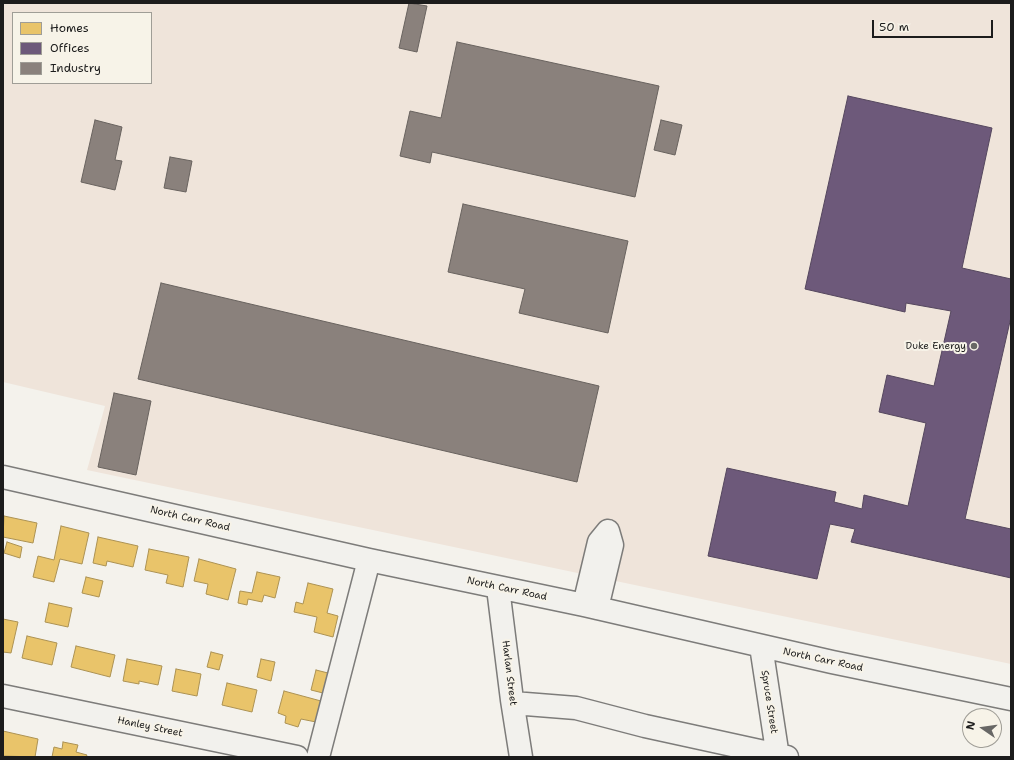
<!DOCTYPE html>
<style>
body{margin:0}
#map{position:relative;width:1014px;height:760px;overflow:hidden;background:#f4f2ec;font-family:"Shantell Sans",sans-serif}
canvas{display:block}
.frame{position:absolute;inset:0;border:4px solid #1c1c1c;pointer-events:none}
.legend{position:absolute;left:12px;top:12px;width:140px;height:72px;box-sizing:border-box;background:#f7f3e8;border:1px solid #9f9d96;margin:0;padding:5px 7px;list-style:none;font-size:12px;color:#1c1c1c}
.legend li{display:flex;align-items:center;gap:8px;height:20px}
.legend b{width:20px;border:1px solid #9f9d96}
.north{position:absolute;left:962px;top:708px;width:40px;height:40px;box-sizing:border-box;background:#f7f3e8;border:1px solid #9f9d96;border-radius:50%;rotate:283deg;font-size:11px;font-weight:700;line-height:16px;text-align:center;color:#1c1c1c}
.north::after{content:'';display:block;margin:auto;width:14px;height:18px;background:#686765;clip-path:polygon(50% 0,100% 100%,50% 72%,0 100%)}
.scale{position:absolute;left:872px;top:20px;width:121px;height:18px;box-sizing:border-box;border:2px solid #1c1c1c;border-top:0;padding-left:5px;font-size:12px;line-height:14px;white-space:nowrap;color:#1c1c1c;-webkit-text-stroke:3px #f7f3e8;paint-order:stroke}
</style>
<div id="map">
<canvas width="1014" height="760"></canvas>
<div class="frame"></div>
<ul class="legend">
<li><b style="height:11px;background:#e9c46a"></b>Homes</li>
<li><b style="height:11px;background:#6d597a"></b>Offices</li>
<li><b style="height:11px;background:#8a817c"></b>Industry</li>
</ul>
<div class="north">N</div>
<div class="scale">50 m</div>
</div>
<script>
const ctx = document.querySelector('canvas').getContext('2d');
ctx.lineJoin = 'round';
function fill(path, color) { ctx.fillStyle = color; ctx.fill(path, 'evenodd'); }
const toPath = rows => new Path2D(rows.map(r => 'M' + r).join(''));
function trace(path, color, width, dash) { ctx.strokeStyle = color; ctx.lineWidth = width; ctx.lineCap = dash ? 'butt' : 'round'; ctx.setLineDash(dash || []); ctx.stroke(path); }
function label(font, color, halo, rows, align = 'center') {
  ctx.font = font + ' "Shantell Sans",sans-serif'; ctx.lineWidth = 4; ctx.setLineDash([]); ctx.textBaseline = 'middle'; ctx.strokeStyle = halo; ctx.fillStyle = color; for (const [text, x, y, turn = 0] of rows) {
    ctx.save(); ctx.translate(x, y); ctx.rotate((+turn || 0) * Math.PI / 180); ctx.textAlign = isNaN(turn) ? turn : align; if (halo) ctx.strokeText(text, 0, 0); ctx.fillText(text, 0, 0); ctx.restore();
  }
}
const built = toPath([
 [3,3,1011,3,1011,664,87,470,105,406,3,382],
 [13,13,151,13,151,83,13,83]
]);
const homes = toPath([
 [4,516,37,523,33,543,3,537,4,516],
 [61,526,89,533,82,564,60,559,54,582,33,577,38,556,54,560,61,526],
 [98,537,138,546,133,567,107,561,106,566,93,563,98,537],
 [7,542,22,547,20,558,4,553,7,542],
 [149,549,189,557,183,587,166,583,168,575,145,570,149,549],
 [199,559,236,569,228,600,206,594,208,584,194,581,199,559],
 [257,572,280,577,275,598,264,595,262,602,248,599,247,605,238,603,240,591,252,593,257,572],
 [86,577,103,581,99,597,82,593,86,577],
 [308,583,333,589,327,613,338,616,333,637,314,632,317,617,294,612,296,602,303,604,308,583],
 [49,603,72,608,68,627,45,622,49,603],
 [3,619,18,622,11,653,3,652,3,619],
 [27,636,57,643,52,665,22,658,27,636],
 [76,646,115,655,110,677,71,667,76,646],
 [211,652,223,655,219,670,207,667,211,652],
 [127,659,162,666,158,685,139,681,139,684,123,681,127,659],
 [261,659,275,662,271,681,257,677,261,659],
 [176,669,201,674,197,696,172,691,176,669],
 [316,670,332,674,327,694,311,690,316,670],
 [227,683,257,690,252,712,222,705,227,683],
 [284,691,321,701,316,722,301,719,298,727,285,723,286,716,278,713,284,691],
 [3,731,38,739,35,757,3,756,3,731],
 [63,742,78,745,76,752,87,755,86,757,52,757,54,747,62,749,63,742]
]);
const offices = toPath([
 [848,96,992,128,962,268,1011,279,1011,317,965,519,1011,529,1011,578,851,542,855,529,830,524,817,579,708,556,727,468,836,492,834,502,862,509,864,495,908,506,926,423,879,412,887,375,934,386,951,311,906,303,905,312,805,289,848,96]
]);
const industry = toPath([
 [409,3,427,6,417,52,399,48,409,3],
 [457,42,659,86,635,197,432,152,430,163,400,156,410,111,441,118,457,42],
 [95,120,122,127,115,160,122,161,115,190,81,182,95,120],
 [661,120,682,125,675,155,654,150,661,120],
 [170,157,192,161,186,192,164,188,170,157],
 [463,204,628,241,608,333,519,313,525,289,448,272,463,204],
 [161,283,599,386,577,482,138,379,161,283],
 [114,393,151,401,136,475,98,467,114,393]
]);
const minor = toPath([
 [3,477,369,560,584,605,832,662,1011,699],
 [498,588,512,700,521,757],
 [584,605,599,542,608,531,612,545,597,608],
 [761,646,778,757],
 [3,696,297,757],
 [513,703,576,708,645,726,787,757],
 [318,757,369,560]
]);
const markers = [
 [974,346,4,"#686765"]
];
const poiNames = [
 ["Duke Energy",966,346]
];
const streetNames = [
 ["North Carr Road",190,519,13],
 ["North Carr Road",507,589,12],
 ["North Carr Road",823,660,12],
 ["Harlan Street",509,673,83],
 ["Spruce Street",769,702,81],
 ["Hanley Street",150,727,12]
];
fill(built, '#efe4da');
fill(homes, '#e9c46a');
trace(homes, '#ac9253', 1);
fill(offices, '#6d597a');
trace(offices, '#55475e', 1);
fill(industry, '#8a817c');
trace(industry, '#69635f', 1);
trace(minor, '#7d7c7a', 25);
trace(minor, '#f2f1ed', 22);
for (const [x, y, r, color] of markers) { const dot = new Path2D(); dot.arc(x, y, r, 0, 2 * Math.PI); ctx.fillStyle = color; ctx.fill(dot); trace(dot, '#f7f3e8', 1.5); }
label('10px', '#1c1c1c', '#f7f3e8', poiNames, 'right');
label('10px', '#1c1c1c', '#f7f3e8', streetNames);
</script>
